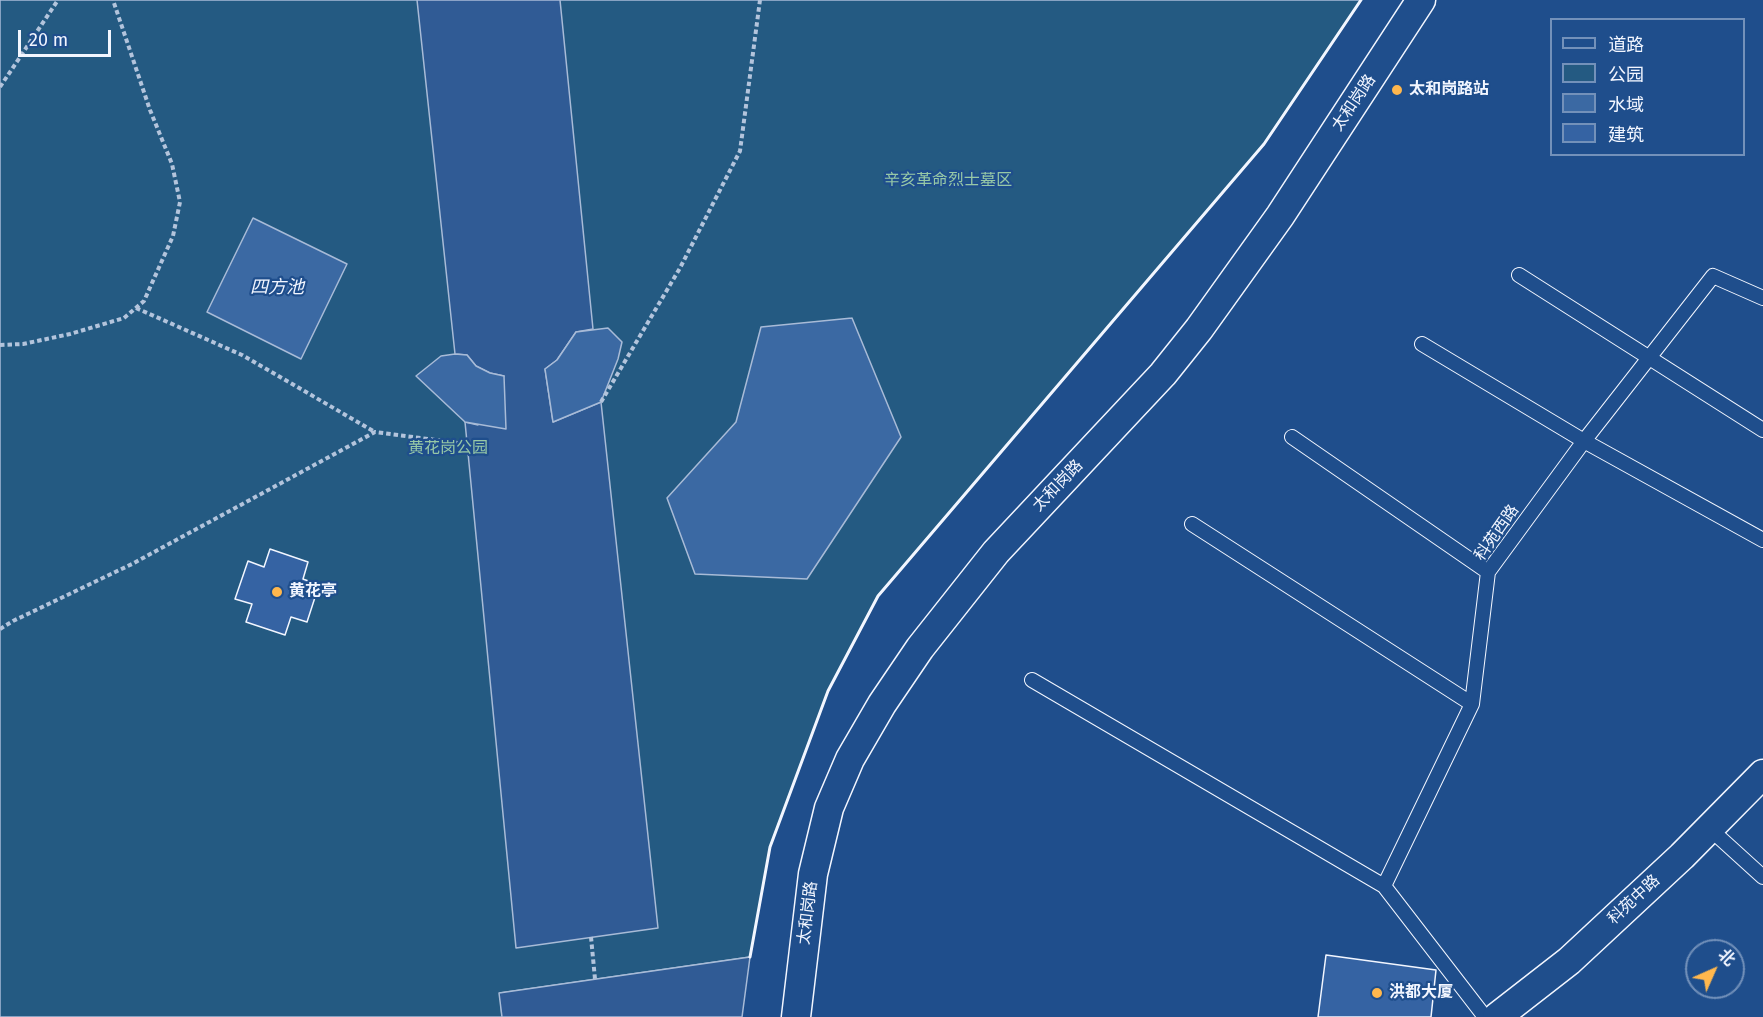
<!DOCTYPE html>
<meta charset="utf-8">
<style>
body{margin:0}
#map{position:relative;width:1763px;height:1017px;overflow:hidden;background:#1f4e8c;font-family:"Fira Sans","Noto Sans SC",sans-serif}
canvas{display:block}
.legend{position:absolute;left:1550px;top:18px;width:195px;height:138px;box-sizing:border-box;background:#1f4e8c;border:2px solid #7391ba;margin:0;padding:8px 10px;list-style:none;font-size:18px;color:#f2f6ff}
.legend li{display:flex;align-items:center;gap:12px;height:30px}
.legend b{width:30px;border:2px solid #7391ba}
.north{position:absolute;left:1685px;top:939px;width:60px;height:60px;box-sizing:border-box;background:#1f4e8c;border:2px solid #7391ba;border-radius:50%;rotate:45deg;font-size:16px;font-weight:700;line-height:24px;text-align:center;color:#f2f6ff}
.north::after{content:'';display:block;margin:auto;width:21px;height:27px;background:#ffb74d;clip-path:polygon(50% 0,100% 100%,50% 72%,0 100%)}
.scale{position:absolute;left:18px;top:30px;width:93px;height:27px;box-sizing:border-box;border:3px solid #f2f6ff;border-top:0;padding-left:8px;font-size:18px;line-height:21px;white-space:nowrap;color:#f2f6ff;-webkit-text-stroke:4px #1f4e8c;paint-order:stroke}
</style>
<div id="map">
<canvas width="1763" height="1017"></canvas>
<ul class="legend">
<li><b style="height:8px;background:#1f4e8c"></b>道路</li>
<li><b style="height:16px;background:#245a82"></b>公园</li>
<li><b style="height:16px;background:#3b69a3"></b>水域</li>
<li><b style="height:16px;background:#3563a3"></b>建筑</li>
</ul>
<div class="north">北</div>
<div class="scale">20 m</div>
</div>
<script>
const ctx = document.querySelector('canvas').getContext('2d');
ctx.lineJoin = 'round';
function fill(path, color) { ctx.fillStyle = color; ctx.fill(path, 'evenodd'); }
const toPath = rows => new Path2D(rows.map(r => 'M' + r).join(''));
function trace(path, color, width, dash) { ctx.strokeStyle = color; ctx.lineWidth = width; ctx.lineCap = dash ? 'butt' : 'round'; ctx.setLineDash(dash || []); ctx.stroke(path); }
function label(font, color, halo, rows, align = 'center') {
  ctx.font = font + ' "Fira Sans","Noto Sans SC",sans-serif'; ctx.lineWidth = 4.5; ctx.setLineDash([]); ctx.textBaseline = 'middle'; ctx.strokeStyle = halo; ctx.fillStyle = color; for (const [text, x, y, turn = 0] of rows) {
    ctx.save(); ctx.translate(x, y); ctx.rotate((+turn || 0) * Math.PI / 180); ctx.textAlign = isNaN(turn) ? turn : align; if (halo) ctx.strokeText(text, 0, 0); ctx.fillText(text, 0, 0); ctx.restore();
  }
}
const green = toPath([
 [0,0,1361,0,1264,144,878,596,828,691,770,847,750,957,500,993,502,1017,0,1017,0,0]
]);
const parking = toPath([
 [417,0,560,0,593,329,576,332,557,360,545,369,553,422,601,402,658,928,516,948,465,422,478,425,504,376,490,373,476,366,467,355,455,354,417,0],
 [750,957,742,1017,502,1017,499,993,750,957]
]);
const water = toPath([
 [253,218,347,264,301,359,207,312,253,218],
 [852,318,901,437,807,579,695,574,667,498,736,422,761,327,852,318],
 [608,328,622,342,618,359,601,402,553,422,545,369,557,360,576,332,608,328],
 [455,354,467,355,476,366,490,373,504,376,506,429,465,422,416,376,441,356,455,354]
]);
const building = toPath([
 [270,549,308,562,303,579,319,585,307,622,291,617,285,635,246,622,252,604,235,599,248,561,264,567,270,549],
 [1326,955,1436,970,1431,1017,1318,1017,1326,955]
]);
const path = toPath([
 [0,87,58,0],
 [136,308,242,355,375,432],
 [0,345,23,344,70,334,124,318,144,301,173,236,180,202,172,164,150,110,113,0],
 [601,402,680,268,740,151,760,0],
 [0,629,13,621,132,564,375,432,466,444],
 [591,937,595,979]
]);
const lane = toPath([
 [1519,275,1763,430],
 [1422,344,1584,441,1763,540],
 [1292,437,1488,572],
 [1192,524,1472,704],
 [1032,680,1384,886,1485,1017],
 [1709,828,1763,877],
 [1384,886,1472,704,1488,572,1584,441,1713,276,1763,298]
]);
const street = toPath([
 [796,1017,813,874,829,808,850,759,882,704,920,648,996,552,1163,374,1199,329,1280,216,1421,0],
 [1497,1017,1569,961,1682,856,1763,774]
]);
const wall = toPath([
 [750,957,770,847,828,691,878,596,1264,144,1361,0]
]);
const markers = [
 [1397,90,6,"#ffb74d"],
 [277,592,6,"#ffb74d"],
 [1377,993,6,"#ffb74d"]
];
const poiNames = [
 ["太和岗路站",1409,90],
 ["黄花亭",289,592],
 ["洪都大厦",1389,993]
];
const streetNames = [
 ["太和岗路",1354,103,-56],
 ["太和岗路",1058,486,-46],
 ["科苑西路",1497,533,-55],
 ["科苑中路",1634,900,-43],
 ["太和岗路",808,913,-83]
];
const parkNames = [
 ["辛亥革命烈士墓区",948,181],
 ["黄花岗公园",448,449]
];
const waterNames = [
 ["四方池",277,288]
];
fill(green, '#245a82');
trace(green, '#a8bbd7', 1.5);
fill(parking, '#305b95');
trace(parking, '#a8bbd7', 1.5);
fill(water, '#3b69a3');
trace(water, '#a8bbd7', 1.5);
fill(building, '#3563a3');
trace(building, '#f2f6ff', 1.5);
trace(lane, '#f2f6ff', 16);
trace(street, '#f2f6ff', 31);
trace(path, '#b3c4dc', 4, [4.5, 3]);
trace(lane, '#1f4e8c', 14);
trace(street, '#1f4e8c', 28);
trace(wall, '#f2f6ff', 3);
for (const [x, y, r, color] of markers) { const dot = new Path2D(); dot.arc(x, y, r, 0, 2 * Math.PI); ctx.fillStyle = color; ctx.fill(dot); trace(dot, '#1f4e8c', 2); }
label('bold 16px', '#f2f6ff', '#1f4e8c', poiNames, 'left');
label('16px', '#f2f6ff', '#1f4e8c', streetNames);
label('16px', '#97c8a6', '#1f4e8c', parkNames);
label('italic 18px', '#f2f6ff', '#1f4e8c', waterNames);
</script>
